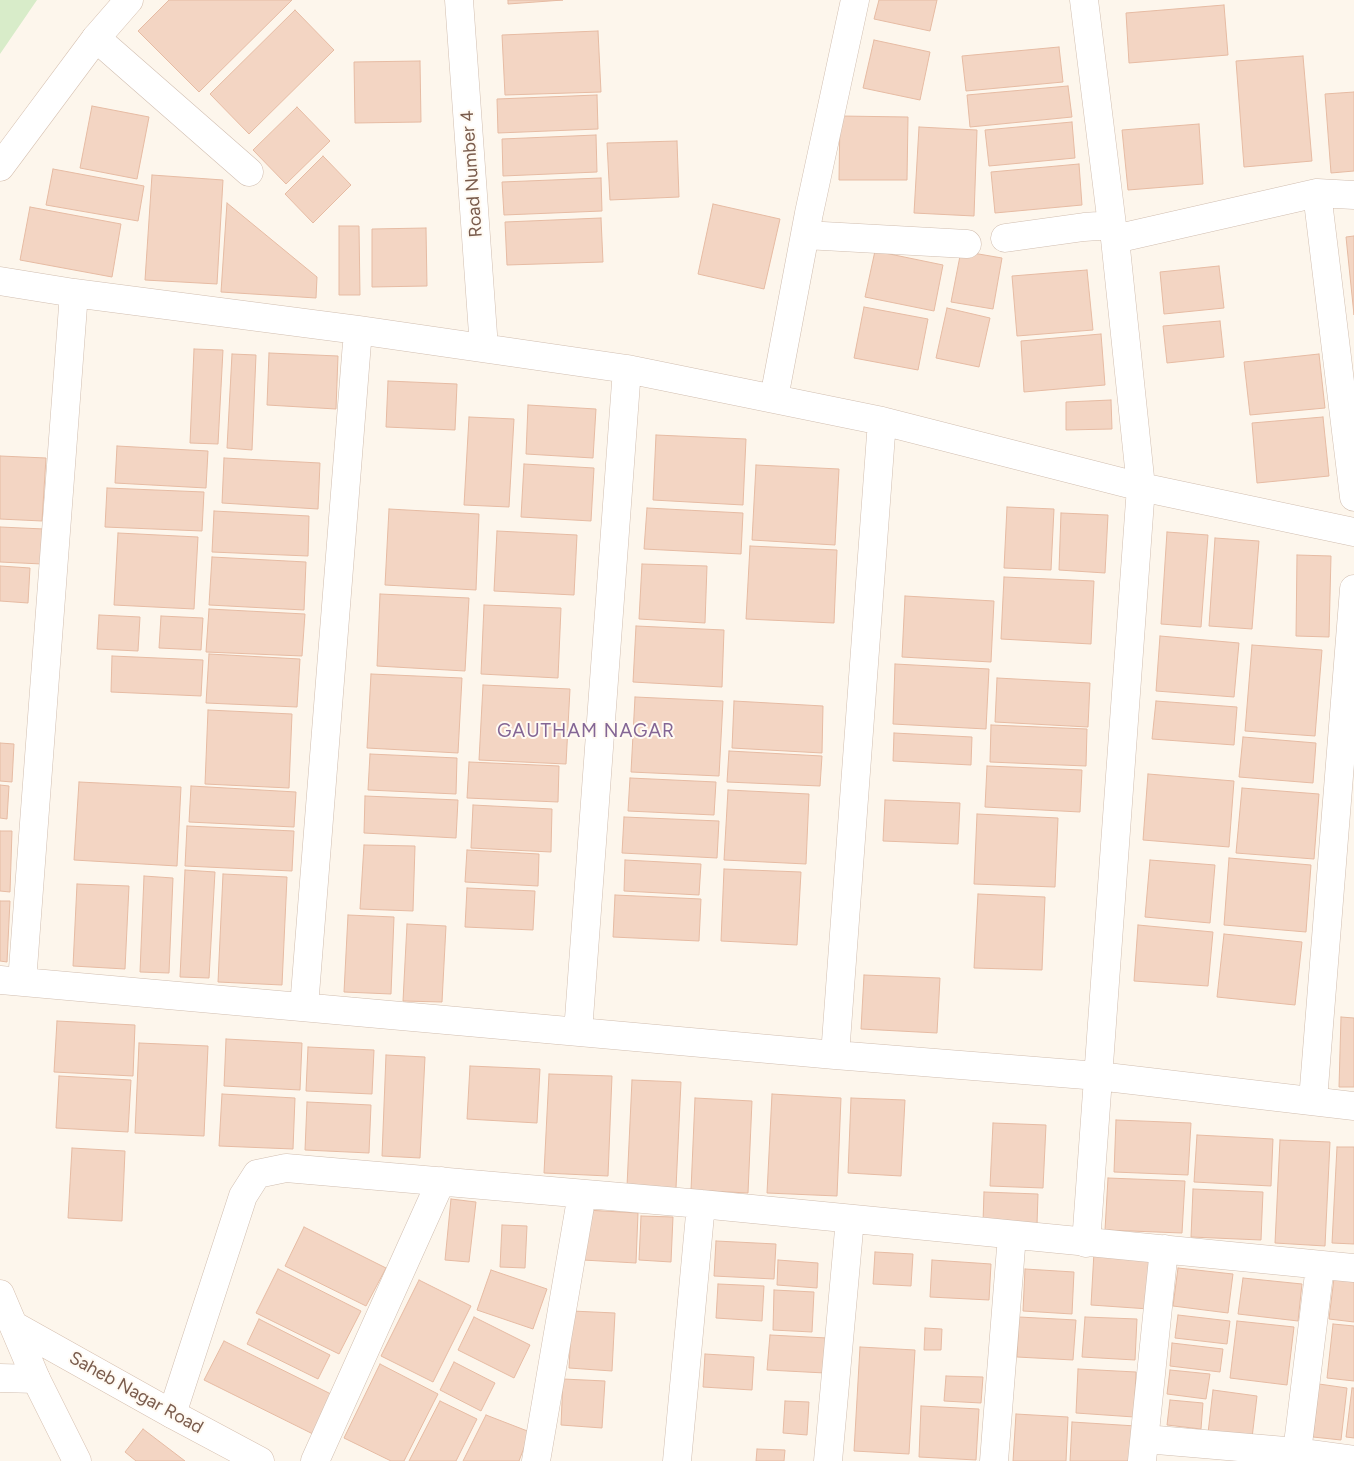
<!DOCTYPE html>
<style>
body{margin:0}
canvas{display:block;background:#fdf6ec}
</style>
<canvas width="1354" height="1461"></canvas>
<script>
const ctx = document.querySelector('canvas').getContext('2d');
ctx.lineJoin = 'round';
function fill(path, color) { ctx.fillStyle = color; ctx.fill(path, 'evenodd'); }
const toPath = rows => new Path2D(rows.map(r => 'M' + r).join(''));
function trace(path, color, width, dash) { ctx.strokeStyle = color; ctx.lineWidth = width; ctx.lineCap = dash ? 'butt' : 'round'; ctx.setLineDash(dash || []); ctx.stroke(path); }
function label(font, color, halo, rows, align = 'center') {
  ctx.font = font + ' Figtree,sans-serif'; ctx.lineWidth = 4; ctx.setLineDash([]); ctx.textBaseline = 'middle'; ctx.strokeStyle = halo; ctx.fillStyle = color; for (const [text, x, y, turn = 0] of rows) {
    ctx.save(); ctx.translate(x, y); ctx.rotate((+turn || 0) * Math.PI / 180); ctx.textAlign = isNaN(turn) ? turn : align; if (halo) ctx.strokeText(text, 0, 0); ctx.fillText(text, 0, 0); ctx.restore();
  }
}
const green = toPath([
 [0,0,37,0,0,54]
]);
const building = toPath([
 [169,0,292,0,199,92,138,31,169,0],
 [508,0,563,0,508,4,508,0],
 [879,0,937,0,930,31,874,19,879,0],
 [1224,5,1228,55,1129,63,1126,13,1224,5],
 [295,10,334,50,249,134,210,94,295,10],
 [598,31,601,92,505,95,502,35,598,31],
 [874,40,930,52,920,100,863,88,874,40],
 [1059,47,1063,82,966,91,962,56,1059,47],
 [1303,56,1312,161,1244,167,1236,61,1303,56],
 [420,61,421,122,355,123,354,62,420,61],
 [1068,86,1072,117,970,127,967,95,1068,86],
 [1354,92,1354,171,1331,173,1325,94,1354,92],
 [597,95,598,129,498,133,497,99,597,95],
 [92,106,149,117,137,179,80,168,92,106],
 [297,107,330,141,286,184,253,150,297,107],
 [840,116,908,117,907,180,839,180,840,116],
 [1072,122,1075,158,989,166,985,130,1072,122],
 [1199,124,1203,184,1128,190,1122,130,1199,124],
 [919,127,977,130,974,216,914,213,919,127],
 [596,135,597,172,503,176,502,139,596,135],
 [677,141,679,197,610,200,607,143,677,141],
 [323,156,351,185,313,223,285,194,323,156],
 [1079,164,1082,205,995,213,991,172,1079,164],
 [53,169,144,186,138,221,46,205,53,169],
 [152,175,223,180,217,284,145,280,152,175],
 [601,178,602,211,504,215,502,182,601,178],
 [227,203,317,277,316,298,221,292,227,203],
 [713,204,780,219,764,289,698,274,713,204],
 [30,207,121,224,112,277,20,260,30,207],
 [601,218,603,262,507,265,505,222,601,218],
 [339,226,359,226,360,295,339,295,339,226],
 [426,228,427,286,372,287,372,229,426,228],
 [1354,236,1354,315,1346,237,1354,236],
 [875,251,943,265,934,311,865,297,875,251],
 [961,251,1002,258,993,309,951,302,961,251],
 [1219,266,1224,308,1164,314,1160,272,1219,266],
 [1087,270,1093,330,1017,336,1012,276,1087,270],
 [864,307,928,319,918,370,854,358,864,307],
 [947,308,990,318,979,367,936,358,947,308],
 [1220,321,1224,357,1167,363,1163,326,1220,321],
 [1101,334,1105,385,1024,392,1021,341,1101,334],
 [194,349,223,350,218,444,190,443,194,349],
 [269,353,338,356,336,409,267,405,269,353],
 [232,354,256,355,252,450,227,448,232,354],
 [1319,354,1325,408,1250,415,1244,362,1319,354],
 [388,381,457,384,455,430,386,427,388,381],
 [1111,400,1112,429,1066,430,1066,402,1111,400],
 [528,405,596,409,593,458,526,454,528,405],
 [469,417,514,419,509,507,464,505,469,417],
 [1323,417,1329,476,1257,483,1252,423,1323,417],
 [656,435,746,439,743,505,653,500,656,435],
 [117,446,208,451,206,488,115,483,117,446],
 [0,456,46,458,42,521,0,519,0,456],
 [224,458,320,463,318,509,222,503,224,458],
 [524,464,594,468,591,521,521,517,524,464],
 [756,465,839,469,835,545,752,540,756,465],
 [107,488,204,492,202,531,105,527,107,488],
 [1007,507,1054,509,1051,570,1004,568,1007,507],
 [647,508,743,513,741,554,644,549,647,508],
 [389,509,479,514,476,590,385,585,389,509],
 [214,511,309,516,308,556,212,552,214,511],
 [1061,513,1108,515,1105,573,1059,570,1061,513],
 [0,527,44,529,42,564,0,562,0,527],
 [497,531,577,535,574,595,494,591,497,531],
 [1167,532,1208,535,1201,627,1161,624,1167,532],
 [118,533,198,537,194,609,114,605,118,533],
 [1215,538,1259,541,1252,629,1209,626,1215,538],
 [750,546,837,550,834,623,746,619,750,546],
 [1297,555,1331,556,1329,637,1296,636,1297,555],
 [212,557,306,562,304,610,209,605,212,557],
 [642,564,707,566,705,623,639,619,642,564],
 [0,566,30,568,28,603,0,601,0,566],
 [1004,577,1094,581,1091,644,1001,639,1004,577],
 [380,594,469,598,465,671,377,666,380,594],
 [905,596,994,601,991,662,902,657,905,596],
 [484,605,561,608,558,678,481,674,484,605],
 [209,609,305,614,302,656,206,652,209,609],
 [99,615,140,617,138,651,97,649,99,615],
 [161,616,203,618,201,650,159,648,161,616],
 [636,626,724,630,722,687,633,682,636,626],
 [1160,636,1239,643,1234,697,1156,691,1160,636],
 [1252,645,1322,650,1315,736,1245,731,1252,645],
 [209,654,300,659,297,707,206,703,209,654],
 [112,656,203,660,201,696,111,692,112,656],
 [895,664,989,669,986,729,893,724,895,664],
 [371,674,462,678,458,753,367,748,371,674],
 [997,678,1090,683,1088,727,995,722,997,678],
 [483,685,570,689,566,764,479,760,483,685],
 [635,697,723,701,719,776,631,772,635,697],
 [734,701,823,706,822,753,732,748,734,701],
 [1156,701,1237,707,1234,745,1152,739,1156,701],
 [208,710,292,714,289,788,205,784,208,710],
 [991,725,1087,729,1086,766,990,762,991,725],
 [894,733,972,737,971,765,893,761,894,733],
 [1243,737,1316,743,1313,783,1239,777,1243,737],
 [0,743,14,744,12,782,0,781,0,743],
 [729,751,822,756,820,786,727,782,729,751],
 [370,754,457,758,456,794,368,790,370,754],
 [469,762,559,766,558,802,467,798,469,762],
 [987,766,1082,770,1080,812,985,807,987,766],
 [1148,774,1234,781,1229,847,1143,840,1148,774],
 [630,778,716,782,714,815,628,811,630,778],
 [79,782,181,787,177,866,74,860,79,782],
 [0,785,9,786,7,819,0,818,0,785],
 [191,786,296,792,294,827,189,822,191,786],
 [1242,788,1319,794,1314,859,1236,853,1242,788],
 [728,790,809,794,806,864,724,860,728,790],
 [365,796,458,800,456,838,364,833,365,796],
 [885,800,960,803,958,844,883,841,885,800],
 [473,805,552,809,551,852,471,848,473,805],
 [977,814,1058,818,1055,887,974,884,977,814],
 [624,817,719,821,717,858,622,853,624,817],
 [187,826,294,831,292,871,185,866,187,826],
 [0,831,12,831,10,892,0,891,0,831],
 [364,845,415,846,413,911,360,909,364,845],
 [467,850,539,854,538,886,465,882,467,850],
 [1229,858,1311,865,1306,932,1224,925,1229,858],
 [625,860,701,864,699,895,624,891,625,860],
 [1150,860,1215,865,1210,923,1145,917,1150,860],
 [724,869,801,872,797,945,721,941,724,869],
 [185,870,215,872,209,978,180,977,185,870],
 [223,874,287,877,282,985,218,982,223,874],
 [144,876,173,878,169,973,140,972,144,876],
 [77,884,129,886,125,969,73,966,77,884],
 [467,888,535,891,533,930,465,927,467,888],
 [978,894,1045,897,1042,970,974,968,978,894],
 [615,895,701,899,699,941,613,937,615,895],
 [0,901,10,901,7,962,0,961,0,901],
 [348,915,394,917,391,994,344,992,348,915],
 [407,924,446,926,442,1002,403,1001,407,924],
 [1138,925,1213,932,1208,986,1134,981,1138,925],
 [1224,934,1302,942,1295,1005,1217,997,1224,934],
 [864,975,940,978,937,1033,861,1029,864,975],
 [1341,1017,1354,1018,1354,1087,1339,1087,1341,1017],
 [57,1021,135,1025,133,1076,54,1072,57,1021],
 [226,1039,302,1043,300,1090,224,1086,226,1039],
 [139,1043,208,1046,204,1136,135,1133,139,1043],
 [308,1047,374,1050,372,1094,306,1091,308,1047],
 [386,1055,425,1057,420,1158,382,1156,386,1055],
 [470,1066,540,1069,537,1123,467,1119,470,1066],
 [549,1074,612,1076,608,1176,544,1173,549,1074],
 [59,1076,131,1080,128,1132,56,1128,59,1076],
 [632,1080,681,1082,676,1188,627,1186,632,1080],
 [222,1094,295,1098,293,1149,219,1146,222,1094],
 [772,1094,841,1098,837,1196,767,1193,772,1094],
 [695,1098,752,1101,748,1193,691,1190,695,1098],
 [851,1098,905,1100,901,1176,848,1173,851,1098],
 [307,1102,371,1105,369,1153,305,1150,307,1102],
 [1116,1120,1191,1123,1188,1175,1114,1172,1116,1120],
 [993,1123,1046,1125,1043,1188,990,1186,993,1123],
 [1197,1135,1273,1139,1271,1186,1194,1182,1197,1135],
 [1280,1140,1330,1142,1325,1246,1275,1243,1280,1140],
 [1337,1147,1354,1147,1354,1244,1332,1243,1337,1147],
 [72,1148,125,1151,122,1221,68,1218,72,1148],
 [1108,1178,1185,1181,1182,1233,1105,1230,1108,1178],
 [1193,1189,1263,1192,1261,1240,1191,1237,1193,1189],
 [984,1192,1038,1194,1037,1225,983,1222,984,1192],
 [451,1199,476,1202,469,1262,445,1260,451,1199],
 [586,1210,638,1213,636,1263,583,1260,586,1210],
 [641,1216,673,1217,671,1262,639,1260,641,1216],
 [502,1225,527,1226,525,1268,500,1267,502,1225],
 [304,1227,386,1268,366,1306,285,1266,304,1227],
 [716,1241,776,1244,774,1279,714,1276,716,1241],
 [875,1252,913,1254,911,1286,873,1284,875,1252],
 [1094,1252,1152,1255,1149,1309,1091,1305,1094,1252],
 [778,1260,818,1263,817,1288,777,1285,778,1260],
 [932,1260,991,1264,989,1300,930,1297,932,1260],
 [1178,1268,1233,1274,1228,1313,1173,1306,1178,1268],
 [278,1269,361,1311,339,1354,256,1313,278,1269],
 [1025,1269,1074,1272,1072,1314,1023,1311,1025,1269],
 [491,1270,547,1289,533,1329,477,1310,491,1270],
 [1243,1278,1302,1284,1298,1321,1238,1314,1243,1278],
 [1334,1278,1354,1280,1354,1322,1329,1319,1334,1278],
 [419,1280,471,1306,433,1382,381,1356,419,1280],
 [718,1284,764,1286,762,1321,716,1318,718,1284],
 [774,1290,814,1292,812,1332,773,1330,774,1290],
 [572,1311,615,1313,612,1371,569,1368,572,1311],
 [1178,1315,1230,1321,1227,1344,1175,1338,1178,1315],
 [474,1317,530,1345,514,1378,458,1350,474,1317],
 [1019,1317,1076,1320,1073,1360,1017,1357,1019,1317],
 [1085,1317,1137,1319,1135,1360,1082,1357,1085,1317],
 [259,1319,330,1355,318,1379,247,1344,259,1319],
 [1237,1321,1294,1327,1287,1385,1230,1378,1237,1321],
 [1333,1324,1354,1326,1354,1381,1327,1378,1333,1324],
 [925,1328,942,1329,941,1350,924,1350,925,1328],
 [770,1335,827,1338,825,1373,767,1370,770,1335],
 [224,1341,341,1399,321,1438,204,1380,224,1341],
 [1172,1343,1223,1349,1220,1372,1170,1366,1172,1343],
 [860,1347,915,1350,909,1454,854,1451,860,1347],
 [705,1354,754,1357,752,1390,703,1387,705,1354],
 [454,1362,495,1383,481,1411,440,1390,454,1362],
 [380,1364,438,1394,404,1461,391,1461,344,1438,380,1364],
 [1078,1369,1136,1372,1134,1417,1076,1413,1078,1369],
 [1170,1370,1210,1374,1206,1399,1167,1394,1170,1370],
 [946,1376,983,1377,981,1403,944,1401,946,1376],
 [563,1379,605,1381,602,1428,561,1425,563,1379],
 [1319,1384,1347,1388,1341,1440,1313,1437,1319,1384],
 [1352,1388,1354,1388,1354,1438,1346,1437,1352,1388],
 [1213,1390,1257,1396,1252,1438,1208,1433,1213,1390],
 [1170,1400,1203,1403,1201,1429,1167,1425,1170,1400],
 [440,1401,477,1419,456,1461,409,1461,440,1401],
 [785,1401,809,1402,807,1435,783,1433,785,1401],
 [921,1406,979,1409,976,1460,919,1457,921,1406],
 [1016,1414,1068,1417,1066,1461,1013,1461,1016,1414],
 [486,1415,530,1432,519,1461,463,1461,486,1415],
 [1072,1422,1136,1426,1134,1461,1070,1461,1072,1422],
 [143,1429,185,1461,136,1461,125,1452,143,1429],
 [757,1449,785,1450,784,1461,756,1461,757,1449]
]);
const street = toPath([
 [459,0,484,348],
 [1084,0,1112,225,1115,239,1141,487,1086,1243],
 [96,38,249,172],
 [1317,193,1354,497],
 [805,235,967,244],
 [1005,238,1084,227,1112,225],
 [1115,239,1317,193,1354,195],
 [0,281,74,293,358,330,627,369,882,421,1141,487,1354,532],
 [774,398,809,213,855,0],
 [0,980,835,1055,1098,1076,1354,1106],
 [22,982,74,293],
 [304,1007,358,330],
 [578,1032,627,369],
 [835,1055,882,421],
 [1313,1100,1354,589],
 [0,1378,36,1379],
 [172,1414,243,1196,257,1174,286,1168,701,1204,1354,1268],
 [1145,1439,1297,1452,1354,1460],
 [1297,1452,1320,1266],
 [315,1461,441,1181],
 [536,1461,582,1194],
 [677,1461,701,1204],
 [828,1461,850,1219],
 [994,1461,1012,1235],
 [1142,1461,1164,1249]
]);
const secondary = toPath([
 [0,167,96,38,129,0],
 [0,1294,36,1379,77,1461],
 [13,1325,172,1414,260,1461]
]);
const streetNames = [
 ["Road Number 4",472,174,-94],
 ["Saheb Nagar Road",136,1393,29]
];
const neighbourhoodNames = [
 ["GAUTHAM NAGAR",586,731]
];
fill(green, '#d8ecc9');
fill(building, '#f3d5c3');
trace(building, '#e6bba3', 1);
trace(street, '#d1beb0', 29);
trace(secondary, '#d6c0b0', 29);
trace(street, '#fff', 28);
trace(secondary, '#fff', 28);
label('18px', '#7a5c4d', '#fffaf3', streetNames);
ctx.letterSpacing = '1px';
label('19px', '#846695', '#fffaf3', neighbourhoodNames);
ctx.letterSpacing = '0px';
</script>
